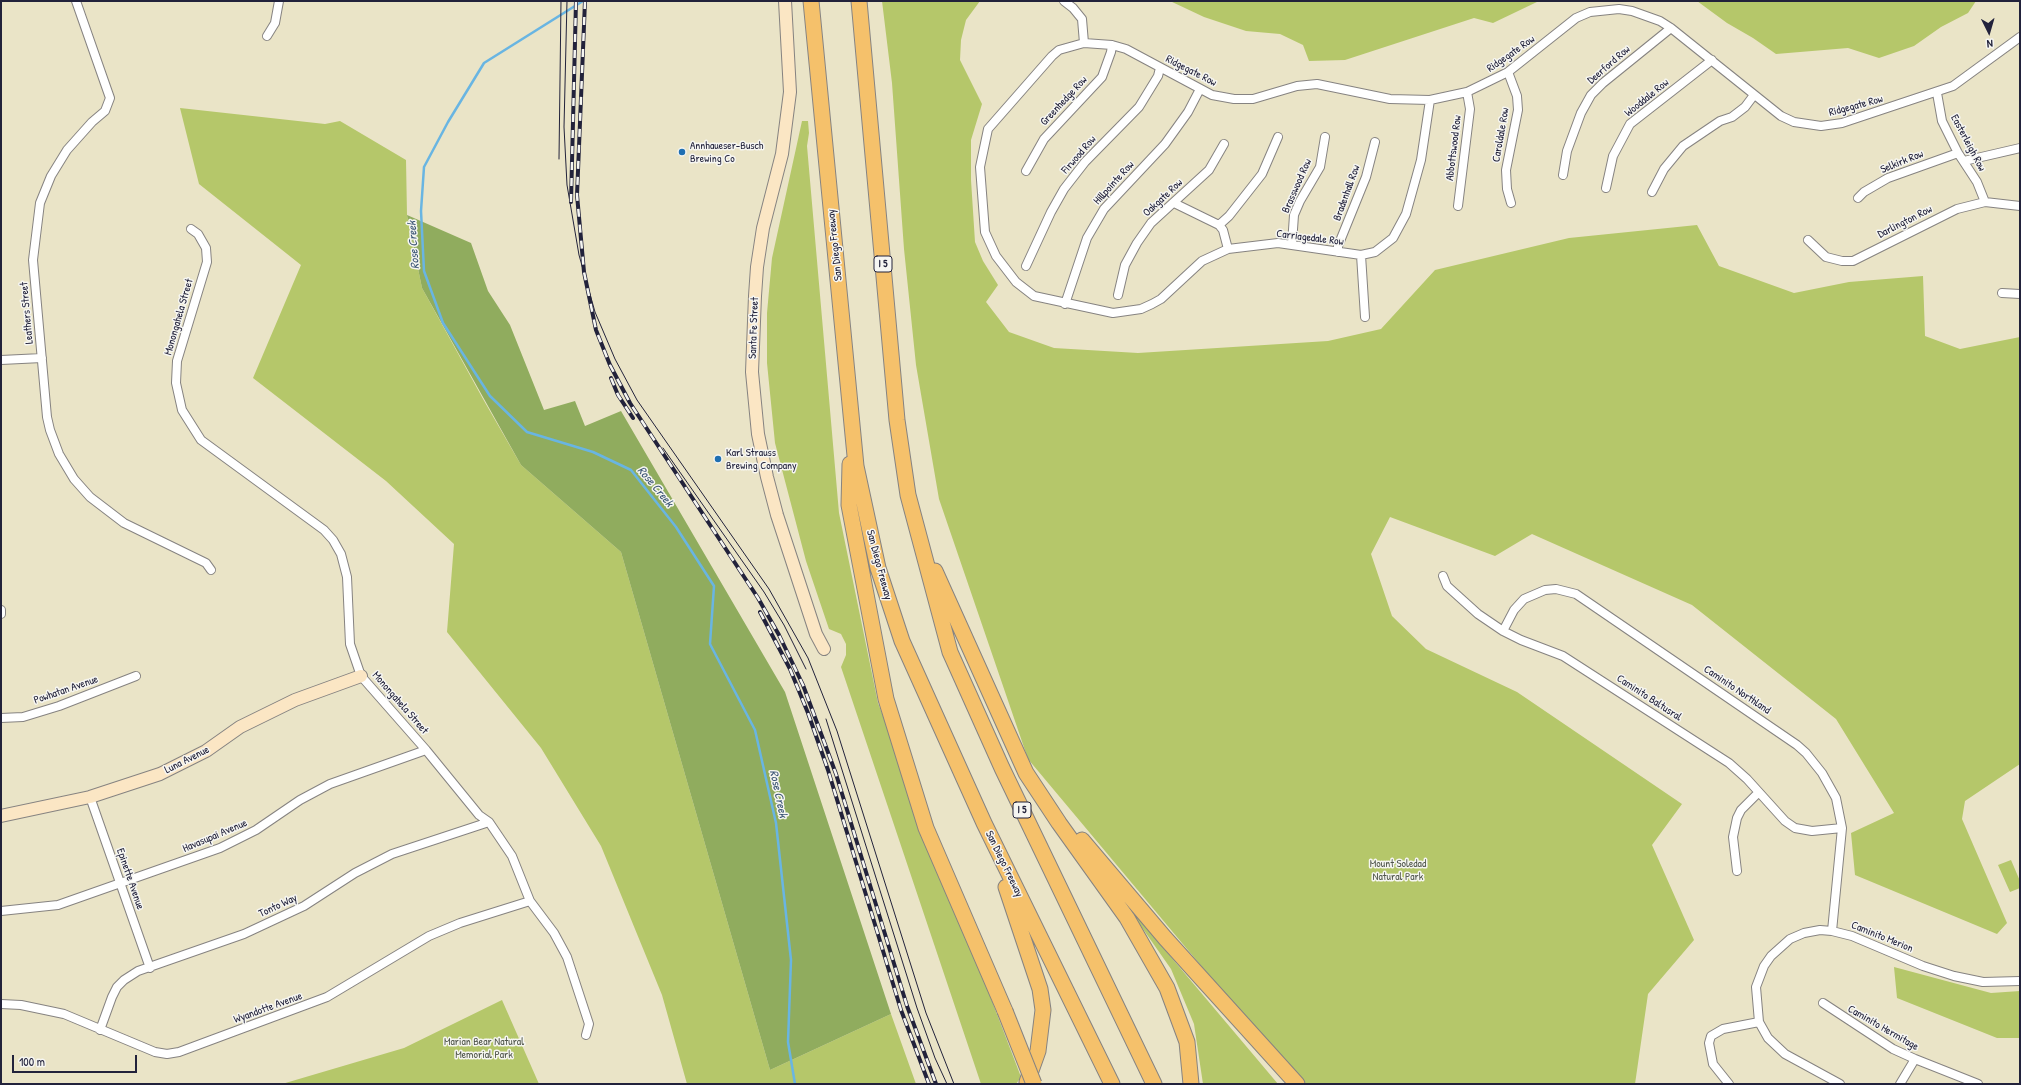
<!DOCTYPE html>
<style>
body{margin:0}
#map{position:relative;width:2021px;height:1085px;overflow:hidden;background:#eae4c7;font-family:"Patrick Hand",sans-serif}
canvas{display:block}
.frame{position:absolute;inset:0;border:2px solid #22223b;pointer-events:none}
.north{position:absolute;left:1969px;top:12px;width:40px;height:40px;-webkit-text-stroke:3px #f6f6f2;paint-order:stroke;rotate:175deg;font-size:11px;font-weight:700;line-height:16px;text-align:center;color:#22223b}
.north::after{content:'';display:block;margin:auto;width:14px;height:18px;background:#22223b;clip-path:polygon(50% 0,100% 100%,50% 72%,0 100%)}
.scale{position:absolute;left:12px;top:1055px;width:125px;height:18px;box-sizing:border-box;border:2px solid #22223b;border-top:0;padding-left:5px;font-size:12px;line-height:14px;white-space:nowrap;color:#22223b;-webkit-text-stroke:3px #f6f6f2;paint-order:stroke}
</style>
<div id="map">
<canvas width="2021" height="1085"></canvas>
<div class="frame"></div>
<div class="north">N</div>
<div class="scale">100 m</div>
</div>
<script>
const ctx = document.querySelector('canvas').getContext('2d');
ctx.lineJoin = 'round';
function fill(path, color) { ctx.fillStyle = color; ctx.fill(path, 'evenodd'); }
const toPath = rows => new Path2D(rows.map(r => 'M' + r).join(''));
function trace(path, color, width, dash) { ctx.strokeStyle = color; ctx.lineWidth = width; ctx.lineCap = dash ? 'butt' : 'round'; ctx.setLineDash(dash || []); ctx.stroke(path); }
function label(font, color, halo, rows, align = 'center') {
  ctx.font = font + ' "Patrick Hand",sans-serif'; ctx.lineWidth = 3; ctx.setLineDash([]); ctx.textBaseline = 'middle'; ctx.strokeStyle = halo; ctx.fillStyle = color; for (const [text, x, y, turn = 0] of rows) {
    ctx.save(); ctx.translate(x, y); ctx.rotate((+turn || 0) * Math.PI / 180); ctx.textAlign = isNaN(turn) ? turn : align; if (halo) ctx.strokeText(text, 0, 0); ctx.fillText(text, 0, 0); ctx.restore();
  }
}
const green = toPath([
 [882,1,980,1,966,20,961,40,960,60,982,104,971,140,971,180,975,242,983,261,998,285,986,302,1009,332,1054,348,1138,353,1328,341,1381,329,1435,270,1569,238,1697,225,1719,266,1794,293,1849,282,1923,276,1925,336,1960,349,2020,337,2020,764,1965,801,1962,819,2007,923,1997,934,1855,875,1851,833,1894,813,1836,719,1692,605,1532,534,1495,556,1390,517,1371,554,1392,616,1426,649,1517,692,1682,804,1652,845,1694,940,1648,994,1635,1084,1300,1084,1028,759,939,499,916,365,904,249,892,83],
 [1170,1,1539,1,1493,23,1474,18,1345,60,1309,61,1303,45,1280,34,1246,31,1204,17],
 [1697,1,1976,1,1968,13,1941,27,1914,46,1879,58,1848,48,1776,54,1753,38,1727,23],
 [180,108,325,124,340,121,406,160,407,215,422,288,483,399,521,465,621,552,770,1070,891,1014,916,1084,687,1084,662,995,601,846,541,748,447,632,454,544,386,481,253,378,301,265,199,184],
 [802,121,808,121,809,133,807,146,839,513,878,703,1021,1077,1016,1084,981,1084,841,667,846,655,846,644,841,634,829,629,806,561,775,443,767,363,767,313,772,258],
 [2011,860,2020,881,2020,888,2010,892,1998,865],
 [1122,899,1262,1065,1278,1084,1203,1084,1194,1024,1171,969],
 [1894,967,1991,993,2020,991,2020,1038,1997,1038,1897,998],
 [502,1000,539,1084,282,1084,404,1048]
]);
const forest = toPath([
 [407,215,471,243,488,291,510,325,544,410,575,401,585,426,621,411,785,692,891,1014,770,1070,621,552,521,465,422,288]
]);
const stream = toPath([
 [583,1,484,63,448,122,424,167,421,211,424,271,443,323,490,396,527,432,593,452,631,470,676,527,714,586,710,644,755,730,776,823,791,960,788,1042,795,1084]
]);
const street = toPath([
 [76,1,110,98,105,111,92,122,67,150,51,176,40,203,33,260,47,417,50,430,59,454,74,479,90,497,124,523,206,563,211,570],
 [1064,1,1073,8,1082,19,1084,43],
 [267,36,275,23,279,1],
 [1508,72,1517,96,1518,110,1506,170,1507,189,1511,203],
 [1937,93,1942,121,1958,153,1977,182,1985,202],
 [1430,100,1421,160,1406,214,1393,238,1375,252,1361,255,1278,243,1228,249,1202,261,1161,299,1152,304,1141,309,1113,313,1034,296,1016,282,996,256,985,232,980,167,988,129,1052,56,1059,50,1084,43,1112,45,1126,49,1212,95,1234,99,1253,99,1297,86,1317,84,1390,99,1430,100,1467,92,1508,72,1576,18,1590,12,1619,9,1632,11,1660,21,1671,28,1781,116,1794,122,1821,126,1842,123,1953,86,2020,37],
 [1964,161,2020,148],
 [1026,171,1044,139,1102,77,1111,52,1112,45],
 [1563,175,1567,151,1581,113,1591,95,1603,83,1671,28],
 [1606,188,1613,156,1630,124,1712,60],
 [1652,192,1664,169,1683,146,1720,121,1732,117,1745,107,1754,95],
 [1858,198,1864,192,1888,178,1958,153],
 [1174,203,1219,225,1223,230,1228,249],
 [1458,206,1470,109,1467,92],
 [1219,225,1229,216,1262,174,1278,137],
 [191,229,198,234,206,248,207,262,177,361,176,383,182,410,201,440,324,530,333,540,341,554,347,577,350,644,361,676,426,750,479,815,489,822,512,856,530,901,554,933,567,957,589,1024,586,1035],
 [1808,240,1826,257,1842,261,1853,261,1957,209,1985,202,2020,206],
 [1292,244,1294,215,1300,201,1320,167,1325,137],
 [1338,252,1338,246,1366,177,1375,142],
 [1361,255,1365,317],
 [1026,266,1051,212,1064,189,1085,162,1139,107,1158,76,1160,68],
 [2002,293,2020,294],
 [1118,295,1125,265,1137,243,1151,223,1209,170,1224,144],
 [1065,304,1087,238,1104,209,1165,144,1188,112,1200,89],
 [1,360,42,358],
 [1443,576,1447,586,1478,614,1503,631,1521,640,1563,656,1729,763,1747,779,1785,821,1795,828,1812,831,1842,828],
 [1,610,1,614],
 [1503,631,1514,610,1524,599,1545,590,1556,589,1576,594,1797,745,1806,753,1822,773,1836,798,1842,828,1832,931],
 [1,718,23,717,59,706,136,676],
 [90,797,150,968],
 [1737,871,1733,837,1737,818,1741,810,1758,793],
 [1,911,58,905,220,848,256,830,300,800,330,784,426,750],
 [1823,1003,1893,1049,1915,1059,1978,1084],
 [1,1004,21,1005,64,1014,155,1052,167,1054,179,1052,327,997,429,936,460,923,530,901],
 [100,1030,112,997,117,987,124,980,138,971,244,934,304,906,355,873,392,854,489,822],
 [1729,1084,1713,1064,1709,1043,1711,1036,1723,1029,1759,1022],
 [1840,1084,1785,1054,1768,1038,1759,1022,1756,987,1764,966,1771,956,1790,939,1804,933,1820,930,1832,931,1852,936,1923,966,1954,976,1983,982,2020,981],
 [1900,1084,1915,1059]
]);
const secondary = toPath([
 [785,1,790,92,782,154,763,228,757,267,755,296,752,372,758,434,767,477,777,515,816,634,824,649],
 [1,816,90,797,160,774,206,751,240,727,295,700,361,676]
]);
const highway = toPath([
 [811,1,856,466,878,568,902,641,984,823,1112,1084],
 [859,1,897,420,908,495,950,652,1002,768,1154,1084],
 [850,464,849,505,886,699,926,828,1005,1011],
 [935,571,1026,773,1059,823,1127,918,1167,988,1187,1042,1191,1084],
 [1082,840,1165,938,1297,1084],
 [1006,887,1040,989,1043,1010,1038,1051,1027,1082]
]);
const tram = toPath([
 [567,1,564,127,567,185,579,255,595,312,615,359,637,400,769,589,808,658,837,731,926,1013,954,1084],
 [559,159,561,1],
 [663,448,764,592,784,625,806,669],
 [826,719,917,1008,935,1058,947,1084]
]);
const rail = toPath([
 [585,1,577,195,584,272,596,330,610,365,630,403,758,598,779,635,803,685,836,774,907,1006,936,1084],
 [571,202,576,1],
 [611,378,618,395,633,418],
 [760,612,790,669,808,713,828,770,901,1010,929,1084]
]);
const highwayBridge = toPath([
 [1005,1011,1034,1084]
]);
const markers = [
 [682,152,4,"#1f6fb2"],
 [718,459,4,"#1f6fb2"]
];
const shields = [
 [883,264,18],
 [1022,810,18]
];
const shieldNames = [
 ["I 5",883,264],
 ["I 5",1022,810]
];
const streetNames = [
 ["Ridgegate Row",1511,54,-35],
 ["Deerford Row",1609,65,-41],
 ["Ridgegate Row",1191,71,27],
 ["Wooddale Row",1647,98,-39],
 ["Greenhedge Row",1064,101,-47],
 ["Ridgegate Row",1856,106,-15],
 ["Caroldale Row",1501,135,-80],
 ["Easterleigh Row",1968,143,62],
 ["Abbottswood Row",1454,148,-83],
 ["Firwood Row",1079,155,-49],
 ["Selkirk Row",1902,162,-22],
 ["Hillpointe Row",1114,183,-48],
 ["Brasswood Row",1297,186,-66],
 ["Bradenhall Row",1347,193,-70],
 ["Oakgate Row",1163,198,-43],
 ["Darlington Row",1905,222,-27],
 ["Carriagedale Row",1310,238,7],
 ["San Diego Freeway",835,245,-96],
 ["Leathers Street",27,313,-95],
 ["Monongahela Street",179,317,-74],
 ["Santa Fe Street",754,328,-88],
 ["San Diego Freeway",879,565,75],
 ["Powhatan Avenue",66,690,-19],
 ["Caminito Northland",1737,690,34],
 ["Caminito Baltusral",1649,698,33],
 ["Monongahela Street",400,703,49],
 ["Luna Avenue",187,760,-27],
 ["Havasupai Avenue",215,836,-23],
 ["San Diego Freeway",1004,864,64],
 ["Epinette Avenue",130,879,71],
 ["Tonto Way",278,906,-25],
 ["Caminito Merion",1882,937,22],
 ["Wyandotte Avenue",268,1008,-20],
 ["Caminito Hermitage",1883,1028,30]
];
const poiNames = [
 ["Annhaueser-Busch",690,146],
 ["Brewing Co",690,159],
 ["Karl Strauss",726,453],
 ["Brewing Company",726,466]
];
const parkNames = [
 ["Mount Soledad",1398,864],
 ["Natural Park",1398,877],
 ["Marian Bear Natural",484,1042],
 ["Memorial Park",484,1055]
];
const waterNames = [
 ["Rose Creek",414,245,-94],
 ["Rose Creek",655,487,50],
 ["Rose Creek",778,794,78]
];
fill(green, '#b5c76a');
fill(forest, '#90ac5e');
trace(stream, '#69b5e2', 2.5);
trace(street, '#868381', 10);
trace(secondary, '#868381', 14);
trace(highway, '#868381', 17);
trace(street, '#fff', 8);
trace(secondary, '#fbe6c4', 12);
trace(highway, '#f5c16b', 15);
trace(tram, '#22223b', 1);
trace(rail, '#22223b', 4);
trace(rail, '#f6f6f2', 2.5, [8]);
trace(highwayBridge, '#868381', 17, []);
trace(highwayBridge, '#f5c16b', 15);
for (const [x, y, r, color] of markers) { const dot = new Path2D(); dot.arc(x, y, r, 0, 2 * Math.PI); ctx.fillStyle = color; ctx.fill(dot); trace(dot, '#f6f6f2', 1.5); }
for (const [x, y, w] of shields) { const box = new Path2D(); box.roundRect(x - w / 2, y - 8, w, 16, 3); ctx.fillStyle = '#f6f6f2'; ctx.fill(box); trace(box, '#22223b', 1); }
label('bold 10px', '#22223b', null, shieldNames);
label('11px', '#22223b', '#f6f6f2', streetNames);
label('11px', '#22223b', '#f6f6f2', poiNames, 'left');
label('11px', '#4e5449', '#f6f6f2', parkNames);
label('italic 12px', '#3b5575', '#f6f6f2', waterNames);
</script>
